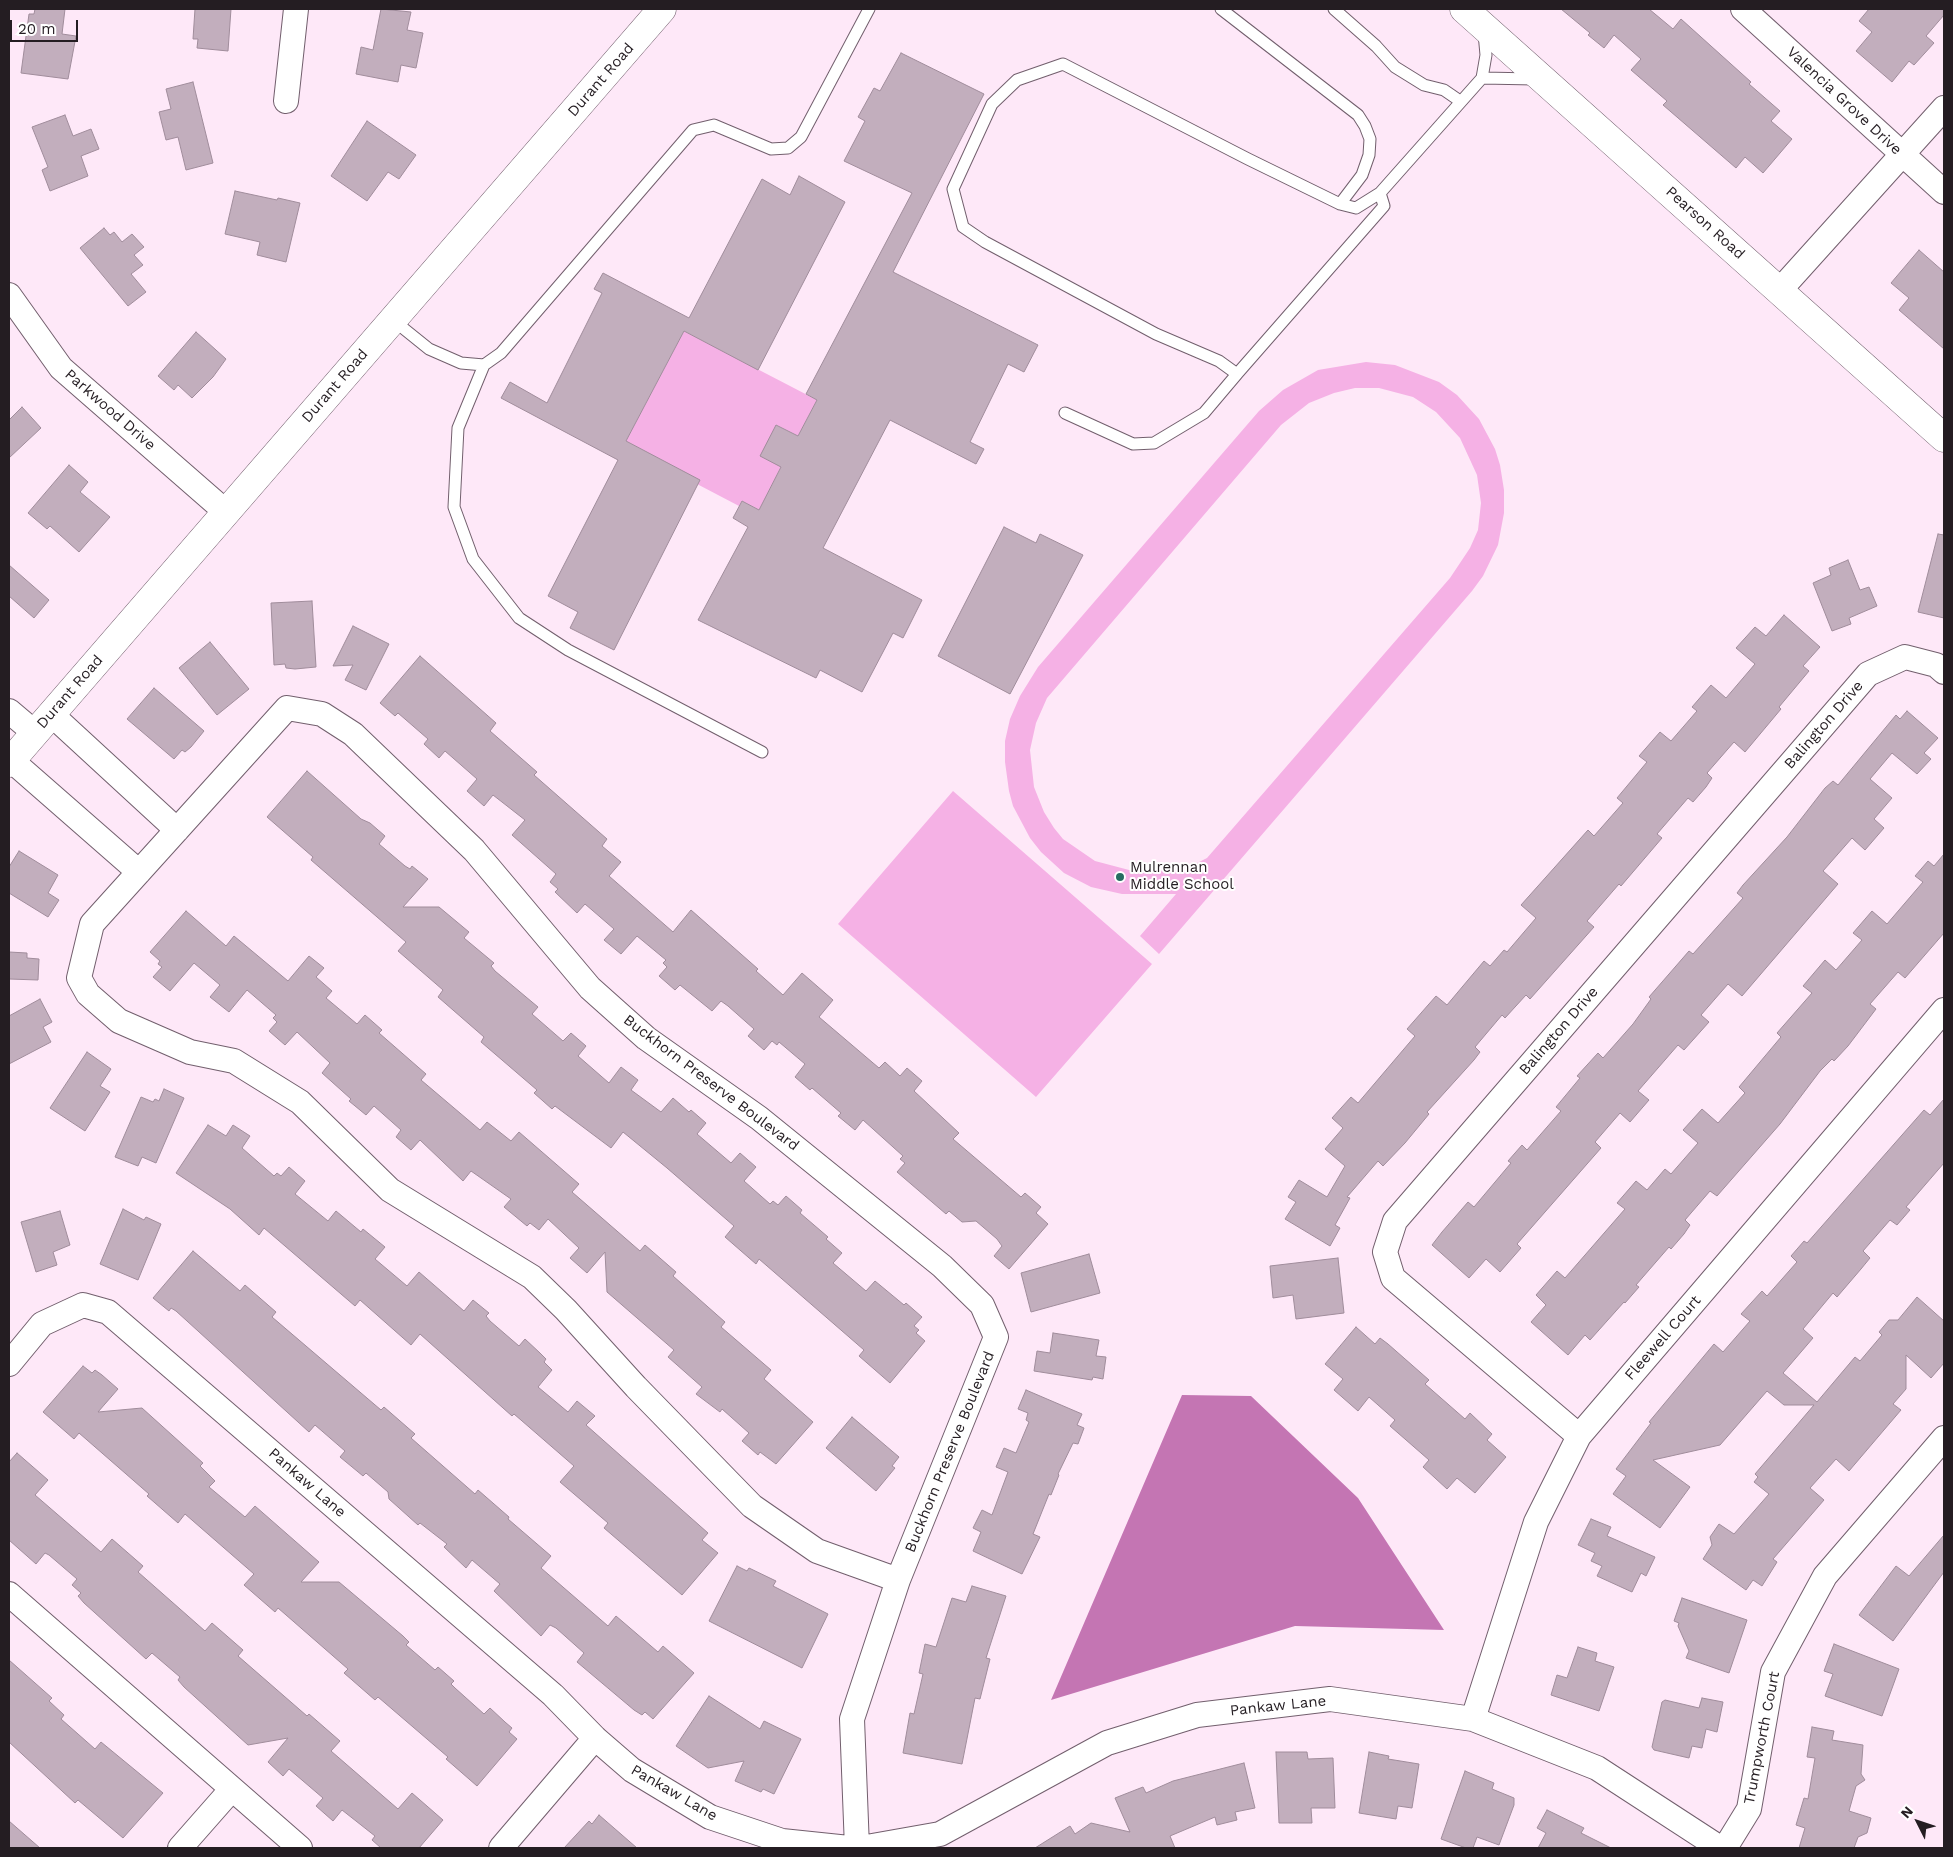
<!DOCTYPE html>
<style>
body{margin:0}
#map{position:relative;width:1953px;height:1857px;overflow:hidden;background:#fee8f8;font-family:"Work Sans",sans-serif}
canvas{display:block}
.frame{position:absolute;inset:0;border:10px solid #241d22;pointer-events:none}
.north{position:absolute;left:1893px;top:1797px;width:50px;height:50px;-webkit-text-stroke:4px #fff;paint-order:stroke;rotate:311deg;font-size:14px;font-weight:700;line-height:20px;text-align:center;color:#241d22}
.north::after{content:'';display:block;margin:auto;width:18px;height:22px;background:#241d22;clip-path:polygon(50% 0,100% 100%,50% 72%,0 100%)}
.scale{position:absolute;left:10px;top:20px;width:68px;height:22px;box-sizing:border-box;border:2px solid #241d22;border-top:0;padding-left:6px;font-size:15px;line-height:18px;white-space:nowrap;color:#241d22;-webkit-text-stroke:4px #fff;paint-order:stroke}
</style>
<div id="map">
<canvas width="1953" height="1857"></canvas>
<div class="frame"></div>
<div class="north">N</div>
<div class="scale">20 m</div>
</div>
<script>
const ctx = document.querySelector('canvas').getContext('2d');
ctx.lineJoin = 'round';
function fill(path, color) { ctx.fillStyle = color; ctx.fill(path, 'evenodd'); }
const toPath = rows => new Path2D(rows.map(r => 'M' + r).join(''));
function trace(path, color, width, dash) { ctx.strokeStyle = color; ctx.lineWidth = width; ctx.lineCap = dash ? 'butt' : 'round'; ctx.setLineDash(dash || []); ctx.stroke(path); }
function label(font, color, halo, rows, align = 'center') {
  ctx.font = font + ' "Work Sans",sans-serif'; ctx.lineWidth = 4; ctx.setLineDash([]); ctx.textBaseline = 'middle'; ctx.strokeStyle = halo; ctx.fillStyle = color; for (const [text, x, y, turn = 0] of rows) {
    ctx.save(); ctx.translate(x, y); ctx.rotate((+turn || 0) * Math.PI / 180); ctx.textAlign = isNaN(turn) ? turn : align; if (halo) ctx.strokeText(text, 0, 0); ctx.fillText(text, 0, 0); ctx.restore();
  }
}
const green = toPath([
 [684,331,817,400,798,436,776,425,781,467,759,510,742,501,739,506,697,484,699,480,626,441],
 [1366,362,1395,365,1439,382,1457,395,1479,419,1495,449,1500,465,1504,490,1504,513,1498,545,1483,576,1472,591,1159,954,1140,936,1176,894,1122,894,1091,887,1064,873,1041,852,1030,838,1013,806,1009,791,1005,762,1005,741,1010,719,1020,696,1038,667,1259,411,1283,390,1318,370],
 [1355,388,1379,388,1413,397,1436,412,1460,438,1477,475,1481,503,1478,530,1470,548,1450,578,1207,858,1193,865,1155,872,1129,870,1095,861,1063,839,1054,828,1044,812,1034,787,1030,750,1036,723,1047,698,1281,425,1309,403,1334,393],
 [953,791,1152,964,1036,1097,838,924]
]);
const water = toPath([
 [1182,1395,1251,1396,1358,1498,1444,1630,1295,1626,1051,1700]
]);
const building = toPath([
 [35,9,65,9,62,34,76,36,68,79,21,73,29,14,34,14,35,9],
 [195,9,231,9,228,51,197,48,198,39,193,39,195,9],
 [381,9,411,12,407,30,423,33,416,68,401,65,398,82,356,74,361,47,373,50,381,9],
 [1561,9,1649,9,1673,29,1681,19,1751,82,1749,84,1780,111,1771,121,1792,139,1763,173,1745,157,1736,168,1663,105,1667,101,1631,70,1641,59,1614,35,1604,48,1588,35,1590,33,1561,9],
 [1869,9,1944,9,1944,15,1926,36,1934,43,1914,65,1909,61,1892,82,1856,51,1872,32,1859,21,1869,9],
 [901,53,984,94,893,272,1038,345,1024,372,1008,364,970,442,984,449,976,464,890,420,823,548,922,600,903,638,893,633,862,692,820,670,816,678,698,620,748,527,733,518,742,501,759,510,781,467,760,456,776,425,798,436,817,400,806,394,912,193,844,161,865,121,858,117,874,88,880,91,901,53],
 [193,82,213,163,186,170,178,137,166,140,159,112,171,109,166,89,193,82],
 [65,115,73,136,91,129,99,149,81,156,88,176,50,191,42,170,48,167,32,127,65,115],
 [367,121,416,155,399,179,388,172,367,201,331,176,367,121],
 [799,176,845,202,758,370,684,331,626,441,700,480,614,650,570,628,578,612,548,596,618,460,501,398,510,382,547,403,602,293,594,289,603,273,689,318,762,179,790,195,799,176],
 [235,191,277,200,278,198,300,203,286,262,257,255,260,242,225,234,235,191],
 [104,228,110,235,114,232,122,242,132,234,144,247,134,255,143,265,131,274,146,292,128,306,80,248,104,228],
 [1919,250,1944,272,1944,349,1899,310,1909,298,1891,283,1919,250],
 [196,332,226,359,213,377,192,398,178,385,174,390,158,376,196,332],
 [22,407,41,428,9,458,9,420,22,407],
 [69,465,88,482,80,492,110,517,79,552,50,526,47,529,28,513,69,465],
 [1004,527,1036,543,1040,534,1083,555,1010,694,938,656,1004,527],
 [1938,534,1944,535,1944,618,1918,612,1938,534],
 [1848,560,1860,590,1869,587,1877,606,1849,618,1851,624,1832,631,1813,583,1831,575,1829,568,1848,560],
 [9,565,49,600,34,618,9,596,9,565],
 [312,601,316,667,295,669,286,668,285,664,274,665,271,603,312,601],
 [1784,615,1820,647,1803,666,1809,671,1779,707,1781,709,1745,752,1734,742,1707,773,1712,778,1706,787,1693,802,1688,798,1657,834,1662,838,1621,886,1619,884,1587,921,1594,927,1530,999,1526,995,1505,1018,1502,1015,1475,1047,1480,1052,1474,1060,1427,1112,1429,1114,1405,1143,1383,1166,1378,1161,1347,1197,1350,1198,1335,1225,1340,1228,1330,1246,1285,1219,1296,1202,1288,1197,1299,1180,1327,1197,1345,1166,1325,1149,1343,1128,1332,1118,1351,1097,1358,1103,1415,1036,1407,1029,1436,996,1447,1005,1484,961,1490,966,1504,950,1507,952,1536,918,1521,905,1588,830,1594,836,1623,803,1617,798,1647,762,1639,756,1660,732,1671,741,1697,711,1692,707,1711,685,1726,698,1755,664,1736,648,1755,627,1766,636,1784,615],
 [353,626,389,644,366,690,345,680,353,665,333,666,353,626],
 [210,642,249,689,217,715,179,668,210,642],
 [420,656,496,723,490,731,537,772,534,775,607,839,602,846,621,862,609,876,673,932,691,910,758,969,756,971,783,995,802,973,833,1000,819,1017,879,1068,885,1062,900,1076,907,1068,922,1081,914,1091,959,1133,953,1139,1021,1197,1025,1193,1041,1207,1036,1213,1048,1224,1009,1269,994,1256,1002,1246,997,1239,976,1221,962,1222,949,1211,946,1214,897,1172,905,1163,900,1159,903,1156,863,1120,855,1130,838,1116,841,1113,812,1088,810,1090,795,1077,805,1064,779,1042,777,1045,772,1041,764,1050,748,1036,754,1029,728,1006,721,1001,712,1011,680,985,675,990,659,976,667,967,663,963,666,960,637,936,621,954,604,940,614,929,585,904,577,913,555,892,558,889,550,882,556,874,512,835,525,820,493,795,484,806,467,791,477,779,445,751,439,758,424,744,428,739,398,713,395,716,380,703,420,656],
 [154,688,204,731,191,747,185,752,182,750,174,759,127,719,154,688],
 [1907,711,1938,738,1924,753,1931,759,1917,774,1892,753,1870,779,1892,798,1874,819,1884,828,1865,850,1852,838,1823,871,1838,884,1742,996,1728,984,1701,1015,1709,1022,1684,1050,1678,1045,1638,1091,1649,1100,1630,1122,1620,1113,1595,1142,1601,1148,1517,1244,1521,1248,1500,1272,1486,1259,1469,1278,1432,1245,1442,1232,1468,1202,1474,1207,1511,1163,1508,1161,1522,1145,1527,1150,1561,1111,1556,1107,1580,1078,1577,1076,1598,1053,1603,1058,1633,1024,1651,999,1649,997,1689,951,1693,954,1743,898,1737,893,1743,885,1787,837,1825,788,1833,781,1838,785,1896,715,1900,719,1907,711],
 [307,771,361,819,370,823,385,836,379,844,405,866,410,869,412,866,428,879,403,907,439,907,469,932,464,938,494,963,491,966,495,971,538,1007,532,1014,563,1041,571,1033,586,1046,578,1056,609,1083,621,1067,638,1080,631,1090,661,1112,673,1098,689,1112,691,1110,706,1123,697,1134,731,1163,740,1153,756,1167,744,1181,770,1204,773,1201,778,1205,786,1196,802,1210,800,1213,828,1237,826,1239,842,1253,833,1263,866,1291,875,1281,904,1305,906,1303,922,1317,914,1326,919,1330,916,1333,925,1341,890,1383,859,1356,864,1350,759,1259,756,1264,725,1237,734,1226,667,1168,623,1132,611,1148,555,1106,552,1109,534,1093,537,1090,481,1042,484,1037,438,997,443,990,398,951,406,942,311,860,313,857,267,817,307,771],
 [19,851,58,875,48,893,59,900,48,917,9,893,9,867,19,851],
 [1944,854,1944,933,1905,978,1898,972,1870,1004,1876,1009,1848,1046,1834,1061,1832,1059,1820,1071,1780,1124,1717,1196,1710,1191,1685,1220,1690,1225,1684,1234,1671,1249,1669,1247,1636,1285,1639,1287,1625,1303,1624,1302,1590,1340,1585,1335,1568,1355,1531,1322,1546,1305,1536,1295,1557,1271,1565,1278,1625,1209,1617,1203,1636,1181,1647,1190,1665,1169,1671,1174,1698,1143,1683,1130,1702,1109,1718,1123,1745,1093,1739,1087,1781,1037,1777,1033,1812,993,1803,986,1825,960,1836,970,1862,940,1853,933,1872,911,1887,924,1923,882,1915,876,1928,861,1934,866,1944,854],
 [186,911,226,946,234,936,288,981,309,956,324,968,316,977,332,991,326,998,357,1024,365,1015,382,1030,379,1033,426,1074,421,1080,480,1130,487,1122,511,1141,519,1132,579,1184,572,1192,640,1251,645,1245,676,1272,673,1276,725,1322,721,1327,771,1370,764,1379,813,1422,776,1464,760,1452,758,1455,742,1441,749,1433,722,1409,720,1412,696,1394,702,1387,668,1357,674,1350,607,1292,605,1252,587,1273,570,1258,579,1248,548,1219,539,1230,530,1223,527,1226,504,1207,511,1199,471,1171,463,1181,420,1140,411,1150,396,1137,401,1130,374,1106,366,1115,349,1101,351,1099,322,1073,330,1063,297,1032,285,1045,269,1031,277,1022,273,1018,276,1015,247,990,229,1012,210,997,220,985,194,963,170,991,153,977,162,967,158,964,160,961,150,952,186,911],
 [9,952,27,953,27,958,39,959,38,980,9,979,9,952],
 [40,999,52,1022,43,1027,51,1042,9,1064,9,1016,40,999],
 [87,1052,111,1069,100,1086,110,1092,85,1131,50,1108,87,1052],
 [164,1089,184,1098,156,1163,142,1157,138,1166,115,1157,141,1097,153,1102,155,1099,159,1101,164,1089],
 [1944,1099,1944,1163,1906,1207,1910,1210,1897,1225,1890,1220,1863,1251,1870,1258,1861,1269,1837,1297,1833,1293,1803,1329,1813,1338,1783,1373,1817,1402,1855,1357,1860,1361,1882,1335,1879,1332,1889,1320,1898,1320,1917,1297,1944,1321,1944,1363,1931,1378,1906,1355,1906,1389,1893,1404,1901,1410,1849,1471,1836,1459,1810,1488,1824,1500,1773,1559,1777,1562,1762,1586,1753,1580,1746,1590,1703,1559,1712,1545,1710,1537,1719,1524,1734,1534,1769,1494,1754,1482,1758,1477,1755,1474,1814,1405,1784,1405,1767,1391,1720,1445,1653,1460,1690,1487,1660,1528,1613,1494,1626,1476,1616,1469,1651,1423,1649,1422,1714,1344,1723,1352,1750,1321,1741,1314,1762,1291,1767,1296,1797,1262,1791,1256,1804,1241,1807,1243,1924,1110,1930,1115,1944,1099],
 [208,1125,226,1136,233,1125,250,1136,242,1148,274,1176,277,1173,281,1176,289,1167,305,1181,295,1194,328,1221,336,1211,361,1232,363,1229,385,1247,375,1259,407,1286,419,1272,464,1311,473,1300,489,1313,486,1316,490,1321,519,1346,525,1339,540,1353,546,1359,544,1362,552,1370,538,1387,568,1412,577,1401,595,1416,586,1425,708,1533,702,1540,718,1553,682,1595,604,1528,608,1523,560,1482,574,1466,514,1414,512,1416,420,1334,411,1345,360,1300,355,1306,264,1228,259,1235,230,1209,176,1173,208,1125],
 [123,1209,144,1220,146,1217,161,1224,138,1280,100,1264,123,1209],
 [60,1211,70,1245,53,1252,57,1265,36,1272,21,1222,60,1211],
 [193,1251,240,1291,245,1285,276,1312,272,1317,381,1410,384,1407,415,1434,411,1438,475,1494,478,1490,509,1517,508,1519,551,1556,541,1568,608,1626,616,1616,658,1652,663,1646,694,1673,653,1719,645,1712,642,1715,634,1710,577,1662,584,1653,556,1628,550,1625,541,1636,494,1591,500,1584,472,1560,466,1568,444,1547,447,1544,420,1523,418,1525,389,1499,388,1492,366,1473,363,1476,340,1457,345,1451,315,1425,309,1432,176,1311,171,1308,169,1311,153,1298,193,1251],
 [1089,1254,1100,1293,1031,1312,1021,1273,1089,1254],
 [1338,1258,1344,1313,1296,1319,1293,1295,1273,1298,1270,1266,1338,1258],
 [1356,1327,1375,1344,1380,1338,1388,1344,1429,1380,1425,1384,1465,1419,1470,1413,1492,1434,1487,1440,1506,1457,1475,1493,1457,1478,1447,1489,1423,1467,1429,1460,1390,1426,1395,1420,1369,1397,1358,1411,1334,1390,1343,1379,1325,1364,1356,1327],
 [1053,1333,1099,1340,1096,1356,1106,1357,1103,1379,1093,1377,1092,1380,1034,1371,1037,1351,1050,1353,1053,1333],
 [83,1366,92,1373,95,1370,102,1375,118,1389,98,1412,142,1408,203,1463,200,1466,215,1481,209,1487,245,1517,255,1506,319,1562,301,1582,339,1582,403,1636,409,1642,406,1645,435,1670,438,1667,454,1681,451,1684,455,1688,484,1714,490,1708,505,1722,512,1728,509,1732,517,1739,477,1786,446,1759,448,1757,378,1697,375,1700,344,1673,348,1669,278,1608,275,1612,244,1585,254,1574,185,1514,178,1523,147,1496,149,1494,79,1433,74,1439,43,1412,83,1366],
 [1026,1390,1082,1414,1077,1425,1084,1428,1078,1444,1073,1443,1058,1474,1059,1475,1051,1495,1049,1494,1033,1534,1040,1537,1022,1574,973,1551,981,1532,973,1528,982,1510,992,1515,1008,1472,996,1467,1004,1448,1016,1453,1029,1422,1026,1420,1028,1413,1018,1409,1026,1390],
 [852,1417,899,1457,892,1466,895,1468,876,1491,826,1448,852,1417],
 [17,1453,48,1480,35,1495,101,1552,112,1539,143,1566,138,1572,205,1631,212,1623,243,1650,238,1656,307,1716,309,1714,340,1741,331,1751,398,1809,412,1793,443,1820,419,1848,381,1848,372,1840,375,1836,342,1810,333,1821,316,1806,323,1798,289,1769,283,1776,268,1762,288,1738,248,1745,184,1687,178,1680,180,1677,152,1653,146,1659,84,1603,78,1596,81,1593,72,1585,77,1579,49,1555,45,1553,36,1564,9,1540,9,1462,17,1453],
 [1591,1519,1611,1527,1607,1536,1655,1557,1646,1576,1641,1573,1632,1592,1597,1576,1602,1566,1591,1561,1595,1553,1578,1545,1591,1519],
 [1944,1535,1944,1572,1893,1641,1859,1615,1896,1566,1909,1576,1944,1535],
 [737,1566,747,1571,749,1568,776,1581,773,1586,828,1614,802,1668,709,1621,737,1566],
 [972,1586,1006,1596,986,1658,990,1659,980,1699,975,1698,962,1764,903,1753,910,1713,914,1714,923,1674,919,1673,925,1644,936,1647,952,1598,966,1602,972,1586],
 [1682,1598,1747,1620,1729,1673,1686,1658,1689,1651,1678,1626,1679,1623,1674,1621,1682,1598],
 [1834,1644,1899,1669,1882,1716,1825,1696,1833,1674,1824,1671,1834,1644],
 [1578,1647,1597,1653,1595,1661,1614,1667,1599,1711,1551,1695,1557,1675,1567,1678,1578,1647],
 [9,1660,52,1698,49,1701,64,1715,61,1719,95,1749,101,1742,163,1793,123,1838,78,1800,75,1803,9,1742,9,1660],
 [709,1696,760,1729,764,1721,801,1739,774,1794,763,1789,761,1792,735,1781,744,1761,708,1768,676,1746,709,1696],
 [1702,1698,1723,1702,1717,1732,1706,1729,1702,1748,1692,1746,1689,1758,1654,1750,1652,1747,1662,1702,1665,1700,1699,1708,1702,1698],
 [1812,1727,1834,1731,1832,1740,1863,1745,1861,1774,1865,1780,1856,1786,1849,1811,1871,1818,1867,1833,1858,1837,1854,1848,1799,1848,1805,1828,1796,1825,1804,1798,1808,1799,1815,1758,1807,1757,1812,1727],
 [1276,1752,1307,1752,1308,1759,1333,1758,1335,1808,1311,1808,1312,1823,1279,1823,1276,1752],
 [1369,1752,1389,1756,1388,1759,1419,1764,1412,1808,1398,1806,1396,1819,1359,1813,1369,1752],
 [1244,1763,1255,1808,1235,1812,1237,1820,1217,1825,1215,1817,1170,1836,1175,1848,1035,1848,1070,1826,1075,1834,1091,1823,1130,1832,1115,1798,1143,1787,1146,1793,1173,1781,1244,1763],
 [1465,1771,1494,1783,1492,1789,1514,1798,1514,1805,1499,1845,1477,1837,1473,1848,1466,1848,1441,1839,1465,1771],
 [1547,1810,1584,1828,1581,1833,1611,1848,1538,1848,1546,1833,1537,1828,1547,1810],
 [599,1815,637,1848,564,1848,589,1821,592,1824,599,1815],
 [9,1821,40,1848,9,1848,9,1821]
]);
const service = toPath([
 [1221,9,1358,115,1365,126,1370,139,1369,155,1362,175,1340,204],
 [1334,9,1376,46,1395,67,1424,85,1444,90,1460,101],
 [1482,78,1535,79],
 [1380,193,1384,206,1237,374,1219,361,1156,334,985,242,963,227,953,189,992,104,1017,80,1063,64,1248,159,1340,204,1356,208,1380,193,1482,78,1486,55,1484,33],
 [393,320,429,349,461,363,484,365,501,353,693,130,714,125,771,149,788,148,801,137,869,9],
 [484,365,458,428,454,507,473,559,519,618,568,650,762,752],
 [1065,413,1133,444,1154,443,1204,413,1237,374]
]);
const minor = toPath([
 [1743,9,1944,192],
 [286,101,296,9],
 [1780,290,1944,108],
 [9,295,61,368,226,512],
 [9,711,35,733],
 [51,714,177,830],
 [11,760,139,872],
 [9,1364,42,1324,83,1305,108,1312,553,1695,595,1738,632,1770,710,1817,782,1841,849,1848],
 [1579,1436,1393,1278,1385,1252,1395,1221,1868,674,1905,657,1936,665,1944,672],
 [9,1594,300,1848],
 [1473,1719,1536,1522,1579,1436,1944,1010],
 [180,1848,231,1790],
 [501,1848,595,1738],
 [857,1848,852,1719,898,1580,996,1337,982,1305,942,1266,759,1118,646,1038,590,988,474,850,353,734,322,714,287,708,92,924,79,978,88,994,119,1021,190,1052,234,1061,300,1102,390,1190,532,1277,566,1310,636,1387,752,1506,817,1551,898,1580],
 [861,1848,940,1834,1107,1743,1197,1715,1330,1699,1473,1719,1597,1768,1720,1848],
 [1725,1848,1749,1809,1773,1672,1825,1576,1944,1438]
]);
const tertiary = toPath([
 [1464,9,1944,438],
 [9,763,662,9]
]);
const markers = [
 [1120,877,5,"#266c61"]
];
const streetNames = [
 ["Durant Road",601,80,-49],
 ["Valencia Grove Drive",1844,101,43],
 ["Pearson Road",1705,223,42],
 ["Durant Road",335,386,-49],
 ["Parkwood Drive",110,410,41],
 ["Durant Road",70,692,-49],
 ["Balington Drive",1824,725,-49],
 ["Balington Drive",1559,1031,-49],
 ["Buckhorn Preserve Boulevard",711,1083,37],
 ["Fleewell Court",1663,1338,-49],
 ["Buckhorn Preserve Boulevard",950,1452,-68],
 ["Pankaw Lane",307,1483,41],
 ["Pankaw Lane",1278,1706,-6],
 ["Trumpworth Court",1762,1738,-79],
 ["Pankaw Lane",674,1793,30]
];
const poiNames = [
 ["Mulrennan",1130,868],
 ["Middle School",1130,885]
];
fill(green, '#f5b1e5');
fill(water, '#c475b3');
fill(building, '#c2aebd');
trace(building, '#a08c9b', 1);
trace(service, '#725f6d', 13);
trace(minor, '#725f6d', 26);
trace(tertiary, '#725f6d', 29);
trace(service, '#fff', 11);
trace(minor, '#fff', 24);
trace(tertiary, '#fff', 28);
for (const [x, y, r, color] of markers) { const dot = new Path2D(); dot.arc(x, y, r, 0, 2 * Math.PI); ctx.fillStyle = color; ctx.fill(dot); trace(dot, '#fff', 2); }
label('15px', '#241d22', '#fff', streetNames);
label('15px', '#241d22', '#fff', poiNames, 'left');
</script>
